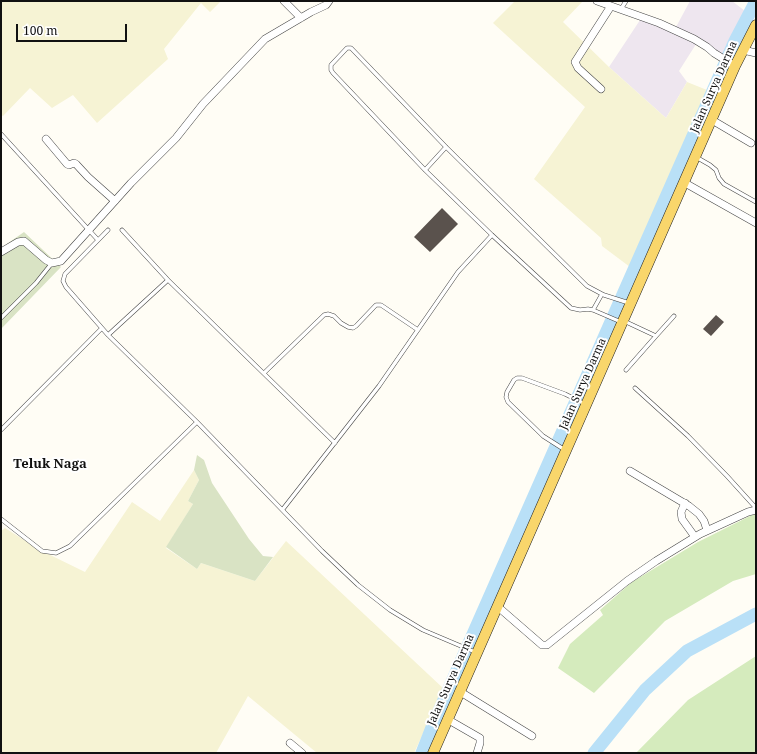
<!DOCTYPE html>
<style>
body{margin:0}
#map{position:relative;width:757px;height:754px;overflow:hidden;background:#fffdf5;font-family:"Noto Serif",serif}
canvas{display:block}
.frame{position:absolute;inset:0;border:2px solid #111;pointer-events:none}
.scale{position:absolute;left:16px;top:24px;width:111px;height:18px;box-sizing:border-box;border:2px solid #111;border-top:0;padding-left:5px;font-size:12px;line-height:14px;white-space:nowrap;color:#111;-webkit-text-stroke:3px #fff;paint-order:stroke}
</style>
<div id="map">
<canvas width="757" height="754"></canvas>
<div class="frame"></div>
<div class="scale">100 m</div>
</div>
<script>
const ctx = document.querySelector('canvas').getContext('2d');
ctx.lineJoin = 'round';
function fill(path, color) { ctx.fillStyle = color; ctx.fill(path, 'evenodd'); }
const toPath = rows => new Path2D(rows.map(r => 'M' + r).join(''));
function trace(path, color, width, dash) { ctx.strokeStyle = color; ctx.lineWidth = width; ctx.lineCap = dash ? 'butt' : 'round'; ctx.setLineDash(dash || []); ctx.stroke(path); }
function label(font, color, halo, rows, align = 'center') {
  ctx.font = font + ' "Noto Serif",serif'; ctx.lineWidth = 4; ctx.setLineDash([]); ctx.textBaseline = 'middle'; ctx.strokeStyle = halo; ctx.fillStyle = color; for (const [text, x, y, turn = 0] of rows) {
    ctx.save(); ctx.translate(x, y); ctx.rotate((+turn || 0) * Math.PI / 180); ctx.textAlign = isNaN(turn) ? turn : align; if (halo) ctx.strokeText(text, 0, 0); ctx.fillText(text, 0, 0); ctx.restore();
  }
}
const industrial = toPath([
 [690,1,732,1,749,14,724,56,698,41,679,71,687,82,666,118,609,67,644,14,676,27]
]);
const farmland = toPath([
 [1,1,221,1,210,12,201,3,164,49,168,59,97,123,73,95,52,108,30,88,3,116,1,115],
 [515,1,583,1,563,22,609,67,666,118,687,82,707,90,630,267,602,246,601,238,534,179,585,107,493,23],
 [194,470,199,480,188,501,193,504,166,548,197,569,201,563,255,581,286,541,444,689,414,753,317,753,248,696,216,753,1,753,1,531,5,528,40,550,85,572,132,502,160,521]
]);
const green = toPath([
 [756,513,756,574,733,581,665,621,594,693,558,668,570,644,603,615,600,610,632,582,698,542],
 [756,656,756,753,636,753,688,700]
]);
const cemetery = toPath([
 [24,232,61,267,1,329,1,248],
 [197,455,204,460,212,483,249,539,263,556,273,557,255,581,201,563,197,569,166,547,193,504,188,501,199,480,194,470]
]);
const river = toPath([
 [422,753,433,725,735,41,756,1],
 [594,753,645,690,687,651,756,614]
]);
const building = toPath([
 [442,208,458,224,430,252,414,237],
 [716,315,724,322,711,336,703,329]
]);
const service = toPath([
 [621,9,626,1],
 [1,134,98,240],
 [696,157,710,165,716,170,719,178,724,184,756,202],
 [425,170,446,147],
 [108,230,65,274,63,281,66,287,108,335,197,422,322,551,358,585,390,610,423,630,475,652],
 [122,230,168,280,335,443],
 [602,294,593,310,588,309,580,310,571,308,492,235,425,170,333,73,331,70,331,65,347,48,351,48,446,147,587,286,602,294,604,295,629,303],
 [593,310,621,322],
 [1,318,36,283,52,263],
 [624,321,656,336,626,370],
 [108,335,168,280],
 [656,336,674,316],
 [264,373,324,315,328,314,334,316,341,323,348,327,353,328,356,326,376,305,381,305,418,330],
 [635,388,688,436,727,476,756,508],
 [1,430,102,328],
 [565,450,543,436,508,402,506,397,507,392,514,380,517,378,522,378,565,394,585,404],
 [283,509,379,386,458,272,492,235],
 [1,519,42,551,56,553,70,546,197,422]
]);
const minor = toPath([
 [284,1,301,18],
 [597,1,659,23,694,39,707,47,714,53,735,66],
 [743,50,756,53],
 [601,89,578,68,575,62,611,6],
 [712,120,751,143],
 [46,139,67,164,69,165,74,163,76,164,88,177,115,201],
 [685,183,756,223],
 [1,252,18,242,24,241,46,260,52,263,61,261,131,183,176,138,203,104,265,39,311,12,326,5,329,1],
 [630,471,689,506,699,514,704,521,707,530],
 [685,503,681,512,682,519,695,537],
 [497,606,542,645,547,645,627,581,656,561,700,534,748,512,756,510],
 [459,691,532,736],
 [447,719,480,738,480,743,477,753],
 [290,743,302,753]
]);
const primary = toPath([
 [433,753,735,66,756,25]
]);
const streetNames = [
 ["Jalan Surya Darma",714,87,-66],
 ["Jalan Surya Darma",583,384,-66],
 ["Jalan Surya Darma",451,680,-66]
];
const quarterNames = [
 ["Teluk Naga",50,464]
];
fill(industrial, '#eee6ef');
fill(farmland, '#f6f3d4');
fill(green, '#d5ebbd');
fill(cemetery, '#d9e3c4');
trace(river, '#b9e0f7', 13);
fill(building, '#5a524d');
trace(service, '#444', 4.5);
trace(minor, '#444', 8);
trace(primary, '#222', 11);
trace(service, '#fff', 3.5);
trace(minor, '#fff', 7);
trace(primary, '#f9d66b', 10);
label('11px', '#111', '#fff', streetNames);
label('bold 13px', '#111', '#fff', quarterNames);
</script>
